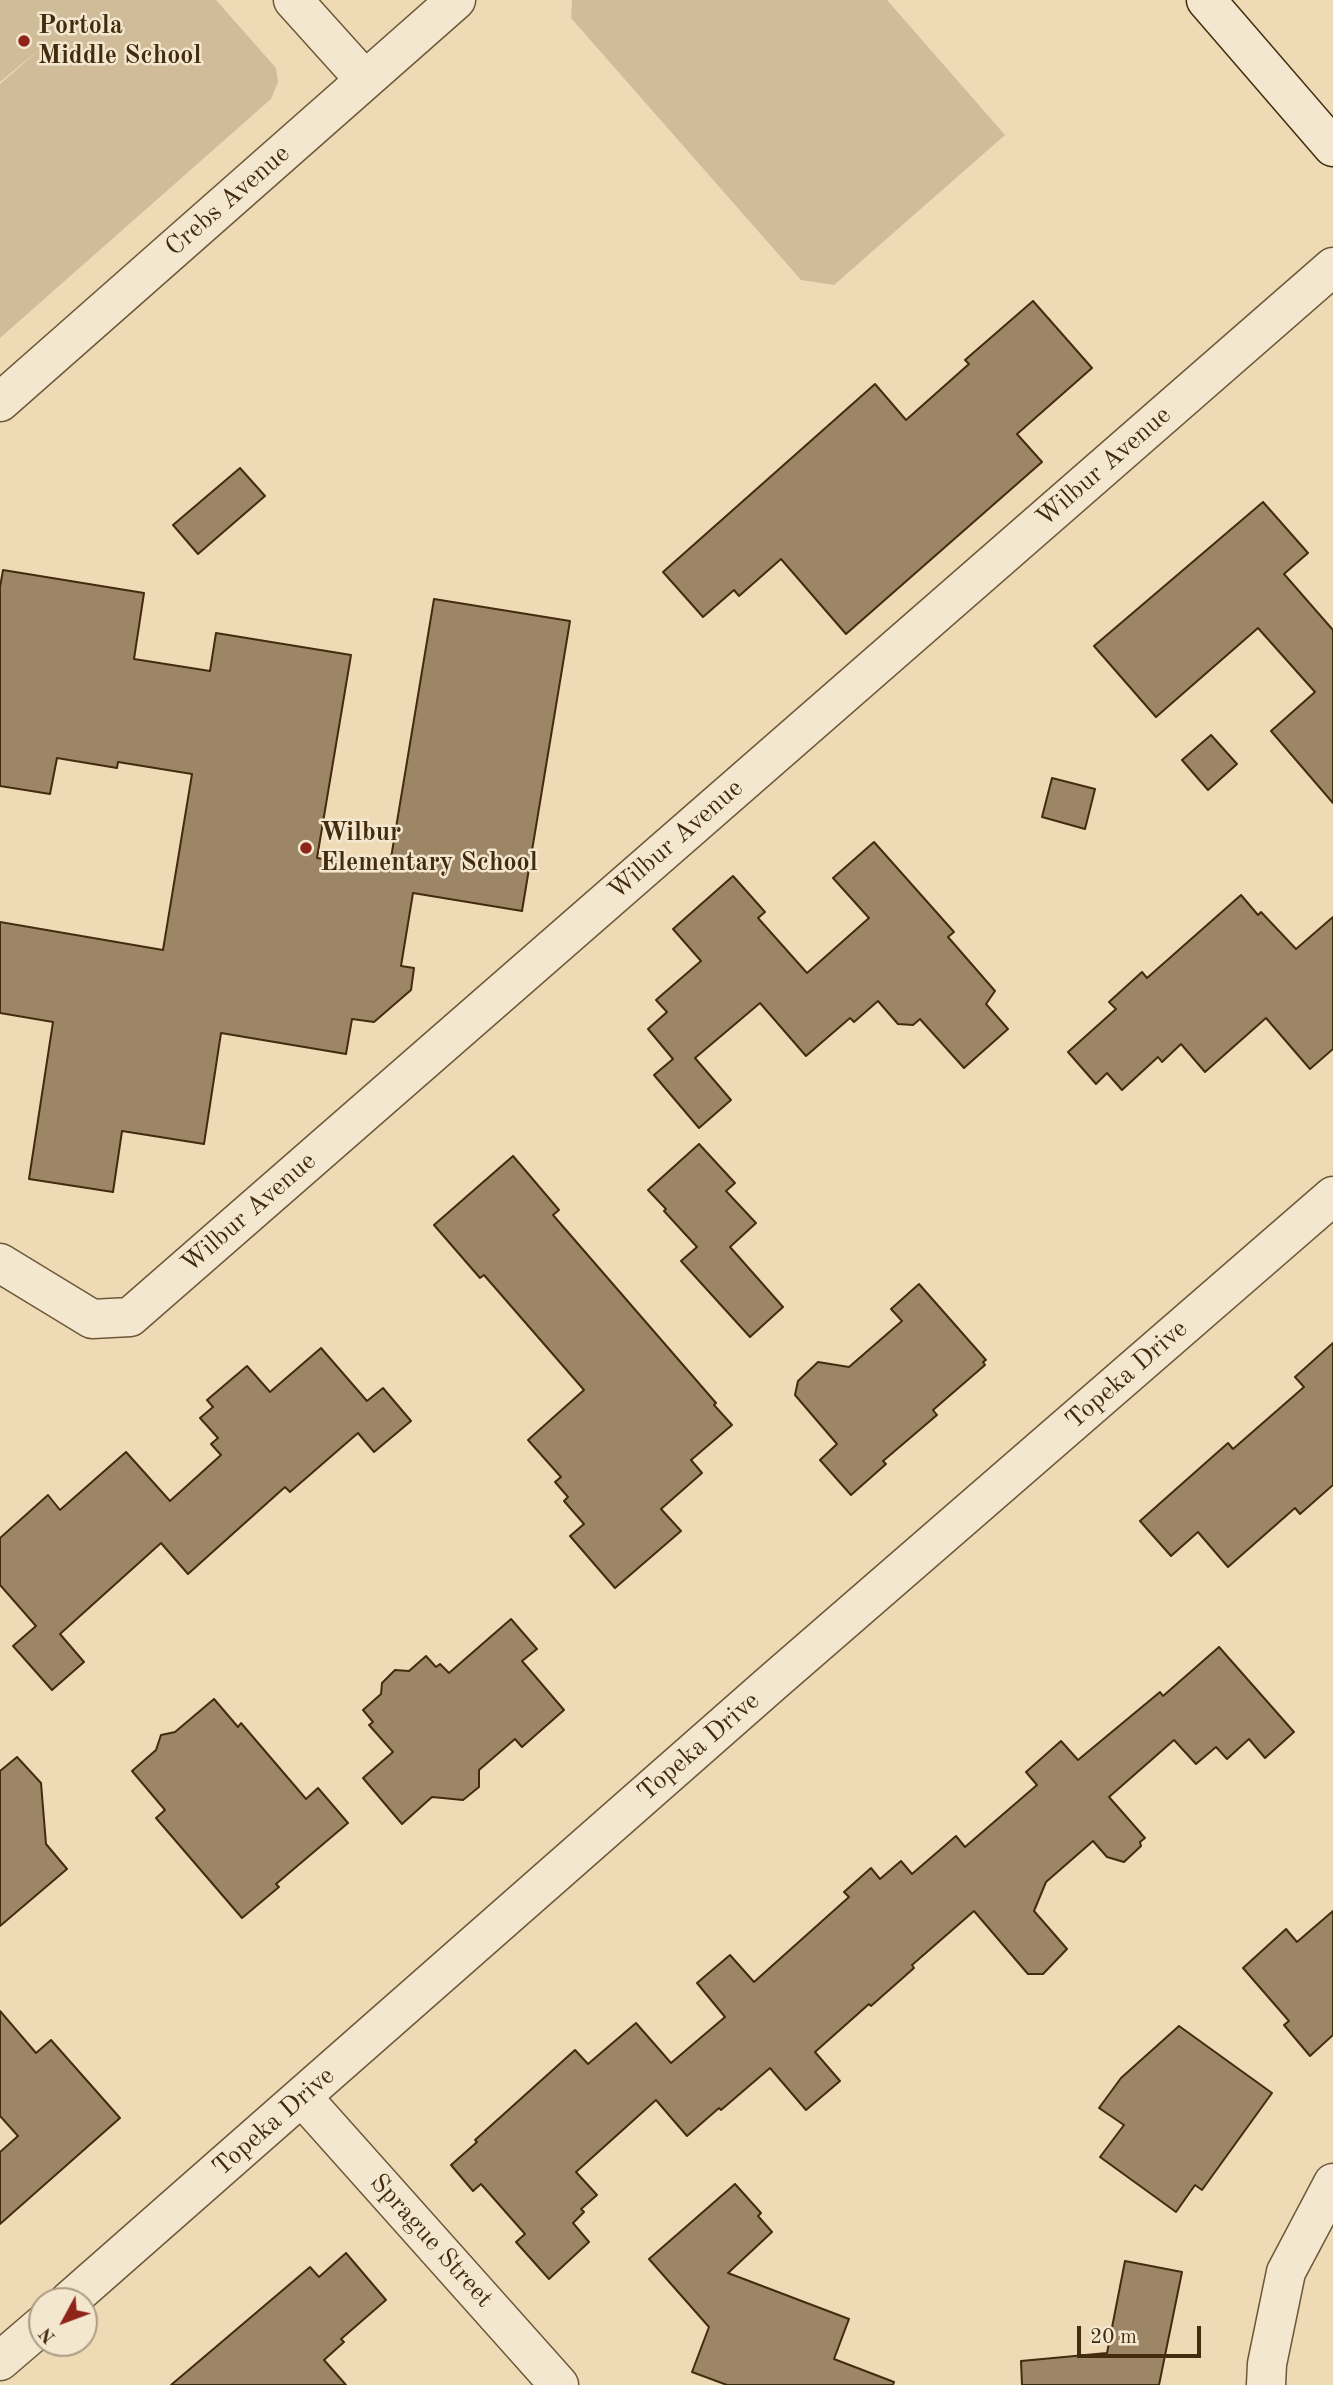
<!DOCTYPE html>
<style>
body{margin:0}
#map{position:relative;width:1333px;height:2385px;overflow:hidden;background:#eedab5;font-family:"Old Standard TT",serif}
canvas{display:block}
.north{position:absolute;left:28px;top:2287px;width:70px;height:70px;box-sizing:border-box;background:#f4e7cf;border:2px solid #ad9c82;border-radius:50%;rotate:229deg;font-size:19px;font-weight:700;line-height:28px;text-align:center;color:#432c0e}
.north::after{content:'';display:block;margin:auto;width:24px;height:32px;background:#8f2418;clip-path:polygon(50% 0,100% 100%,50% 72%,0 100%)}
.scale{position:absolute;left:1077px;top:2326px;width:124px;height:32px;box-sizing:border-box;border:4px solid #432c0e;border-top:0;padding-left:9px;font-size:21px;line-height:24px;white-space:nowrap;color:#432c0e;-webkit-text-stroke:5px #f4e7cf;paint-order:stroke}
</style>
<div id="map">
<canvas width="1333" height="2385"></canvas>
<div class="north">N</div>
<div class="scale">20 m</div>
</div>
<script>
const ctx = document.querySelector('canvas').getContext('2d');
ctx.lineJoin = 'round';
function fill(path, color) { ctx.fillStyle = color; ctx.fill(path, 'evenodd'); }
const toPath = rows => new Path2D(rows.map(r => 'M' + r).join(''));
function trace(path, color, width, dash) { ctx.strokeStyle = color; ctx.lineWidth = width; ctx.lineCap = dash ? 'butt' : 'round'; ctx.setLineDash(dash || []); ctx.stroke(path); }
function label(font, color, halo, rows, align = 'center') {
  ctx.font = font + ' "Old Standard TT",serif'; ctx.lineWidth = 5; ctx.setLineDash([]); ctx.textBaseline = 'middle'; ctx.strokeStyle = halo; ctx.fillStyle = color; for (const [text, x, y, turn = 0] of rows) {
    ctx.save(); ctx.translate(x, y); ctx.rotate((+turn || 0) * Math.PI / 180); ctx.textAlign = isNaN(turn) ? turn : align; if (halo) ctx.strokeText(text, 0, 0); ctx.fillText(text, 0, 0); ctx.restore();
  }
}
const green = toPath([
 [0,0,216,0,276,68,278,82,271,99,0,338,0,84,47,43,0,82],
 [572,0,887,0,1005,135,834,285,801,280,571,18]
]);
const building = toPath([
 [1033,301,1092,368,1017,434,1042,462,846,634,781,559,739,596,734,590,703,617,663,572,875,384,906,420,969,364,965,360,1033,301],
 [240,468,265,496,198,554,173,525,240,468],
 [1263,502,1308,553,1284,574,1333,630,1333,803,1271,731,1315,692,1258,628,1156,717,1094,646,1263,502],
 [3,570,144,593,134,659,210,671,216,633,351,655,317,858,389,870,434,599,570,621,522,911,413,893,401,966,414,968,411,990,374,1022,352,1019,346,1054,221,1033,204,1144,122,1131,113,1192,29,1179,53,1022,0,1013,0,922,163,950,192,774,118,762,117,768,57,758,50,794,0,786,0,587,3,570],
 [1211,735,1237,764,1208,790,1182,760,1211,735],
 [1052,778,1095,789,1085,829,1042,817,1052,778],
 [874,842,954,932,948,937,995,991,986,1004,1008,1029,964,1068,920,1019,913,1025,898,1024,878,1001,854,1022,850,1018,806,1056,760,1003,695,1058,731,1100,699,1128,654,1075,673,1059,648,1029,667,1012,656,1000,701,961,673,929,733,876,765,912,758,918,807,973,869,918,833,878,874,842],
 [1241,895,1258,915,1261,912,1296,949,1333,917,1333,1049,1310,1069,1266,1018,1205,1072,1181,1044,1162,1062,1158,1057,1122,1090,1107,1073,1096,1084,1068,1052,1116,1009,1109,1002,1142,972,1147,978,1241,895],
 [699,1144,735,1183,726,1191,756,1223,730,1247,783,1307,750,1337,681,1261,697,1247,664,1211,666,1209,648,1190,699,1144],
 [513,1156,559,1210,553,1215,716,1403,714,1405,732,1425,691,1460,702,1473,661,1509,681,1531,615,1588,570,1536,584,1524,564,1501,568,1497,555,1482,561,1477,528,1440,584,1390,484,1275,480,1278,434,1225,513,1156],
 [919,1284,986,1360,983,1362,985,1365,933,1410,937,1415,883,1461,886,1464,851,1495,820,1460,837,1444,795,1395,798,1381,818,1362,849,1367,902,1321,891,1309,919,1284],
 [1333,1343,1333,1485,1300,1514,1295,1508,1228,1567,1198,1532,1171,1556,1140,1521,1228,1443,1233,1449,1304,1387,1295,1377,1333,1343],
 [321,1348,367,1401,383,1388,411,1421,374,1452,358,1433,290,1492,285,1487,188,1574,161,1543,60,1634,84,1662,52,1690,13,1646,36,1626,0,1585,0,1538,48,1495,60,1510,126,1452,170,1501,221,1455,211,1444,218,1438,200,1418,213,1407,207,1400,247,1366,270,1392,321,1348],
 [511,1619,537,1649,522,1661,564,1710,522,1747,515,1739,479,1770,479,1787,463,1800,432,1797,402,1824,363,1778,393,1752,369,1725,373,1722,363,1710,381,1694,382,1683,395,1670,409,1671,426,1656,436,1667,440,1664,449,1673,511,1619],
 [1219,1647,1294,1732,1265,1758,1249,1739,1227,1759,1216,1747,1196,1764,1174,1740,1109,1797,1145,1838,1140,1842,1141,1846,1124,1862,1107,1857,1093,1841,1046,1882,1034,1911,1067,1949,1043,1974,1028,1974,974,1911,912,1965,914,1968,871,2006,869,2004,815,2052,840,2081,806,2110,770,2068,721,2110,719,2108,687,2136,656,2100,576,2172,597,2195,581,2209,584,2212,573,2223,589,2242,549,2279,516,2242,525,2234,481,2184,473,2191,451,2165,477,2142,475,2140,575,2050,588,2064,636,2023,671,2063,725,2017,697,1983,730,1955,754,1982,849,1897,844,1892,871,1868,880,1879,901,1861,912,1874,956,1836,965,1847,1037,1785,1026,1772,1061,1741,1078,1760,1160,1692,1163,1696,1219,1647],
 [214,1699,238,1727,241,1723,306,1799,318,1788,348,1823,276,1884,279,1887,242,1918,156,1818,165,1810,132,1771,156,1750,161,1735,175,1732,214,1699],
 [17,1757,41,1783,46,1844,67,1869,0,1926,0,1771,17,1757],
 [1333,1911,1333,2035,1310,2056,1284,2025,1289,2021,1243,1968,1286,1929,1297,1942,1333,1911],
 [0,2011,36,2053,51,2040,120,2118,0,2224,0,2152,18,2136,0,2116,0,2011],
 [1179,2026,1272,2093,1202,2190,1195,2185,1176,2212,1100,2157,1124,2125,1099,2108,1121,2078,1179,2026],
 [735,2184,761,2213,758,2216,772,2232,728,2273,849,2319,834,2359,894,2382,893,2385,727,2385,692,2372,709,2327,649,2259,735,2184],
 [346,2253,386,2300,341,2339,344,2342,324,2360,346,2385,171,2385,310,2267,319,2277,346,2253],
 [1125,2261,1182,2272,1159,2385,1022,2385,1021,2361,1107,2353,1125,2261]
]);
const street = toPath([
 [293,0,365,80],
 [0,402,456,0],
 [0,1263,92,1319,130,1317,1333,267],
 [302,2097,559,2385],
 [69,2301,773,1682,1333,1196],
 [0,2361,42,2325],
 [1266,2385,1267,2364,1286,2272,1333,2183]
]);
const secondary = toPath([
 [1206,0,1333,147]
]);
const markers = [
 [24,41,7,"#8f2418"],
 [306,848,7,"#8f2418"]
];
const poiNames = [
 ["Portola",38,26],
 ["Middle School",38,56],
 ["Wilbur",320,833],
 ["Elementary School",320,863]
];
const streetNames = [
 ["Crebs Avenue",228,201,-41],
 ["Wilbur Avenue",1104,467,-41],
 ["Wilbur Avenue",676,840,-41],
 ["Wilbur Avenue",249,1213,-41],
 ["Topeka Drive",1127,1375,-41],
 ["Topeka Drive",699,1747,-41],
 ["Topeka Drive",274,2122,-41],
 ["Sprague Street",431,2241,48]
];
fill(green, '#d1bc99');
fill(building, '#9c8665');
trace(building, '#432c0e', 2);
trace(street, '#6e5838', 41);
trace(secondary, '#432c0e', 41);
trace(street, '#f4e7cf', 38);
trace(secondary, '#f4e7cf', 38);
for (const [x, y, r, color] of markers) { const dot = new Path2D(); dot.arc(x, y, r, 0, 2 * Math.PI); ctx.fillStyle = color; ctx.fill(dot); trace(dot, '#f4e7cf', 2.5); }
label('bold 26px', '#432c0e', '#f4e7cf', poiNames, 'left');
label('26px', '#432c0e', '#f4e7cf', streetNames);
</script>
